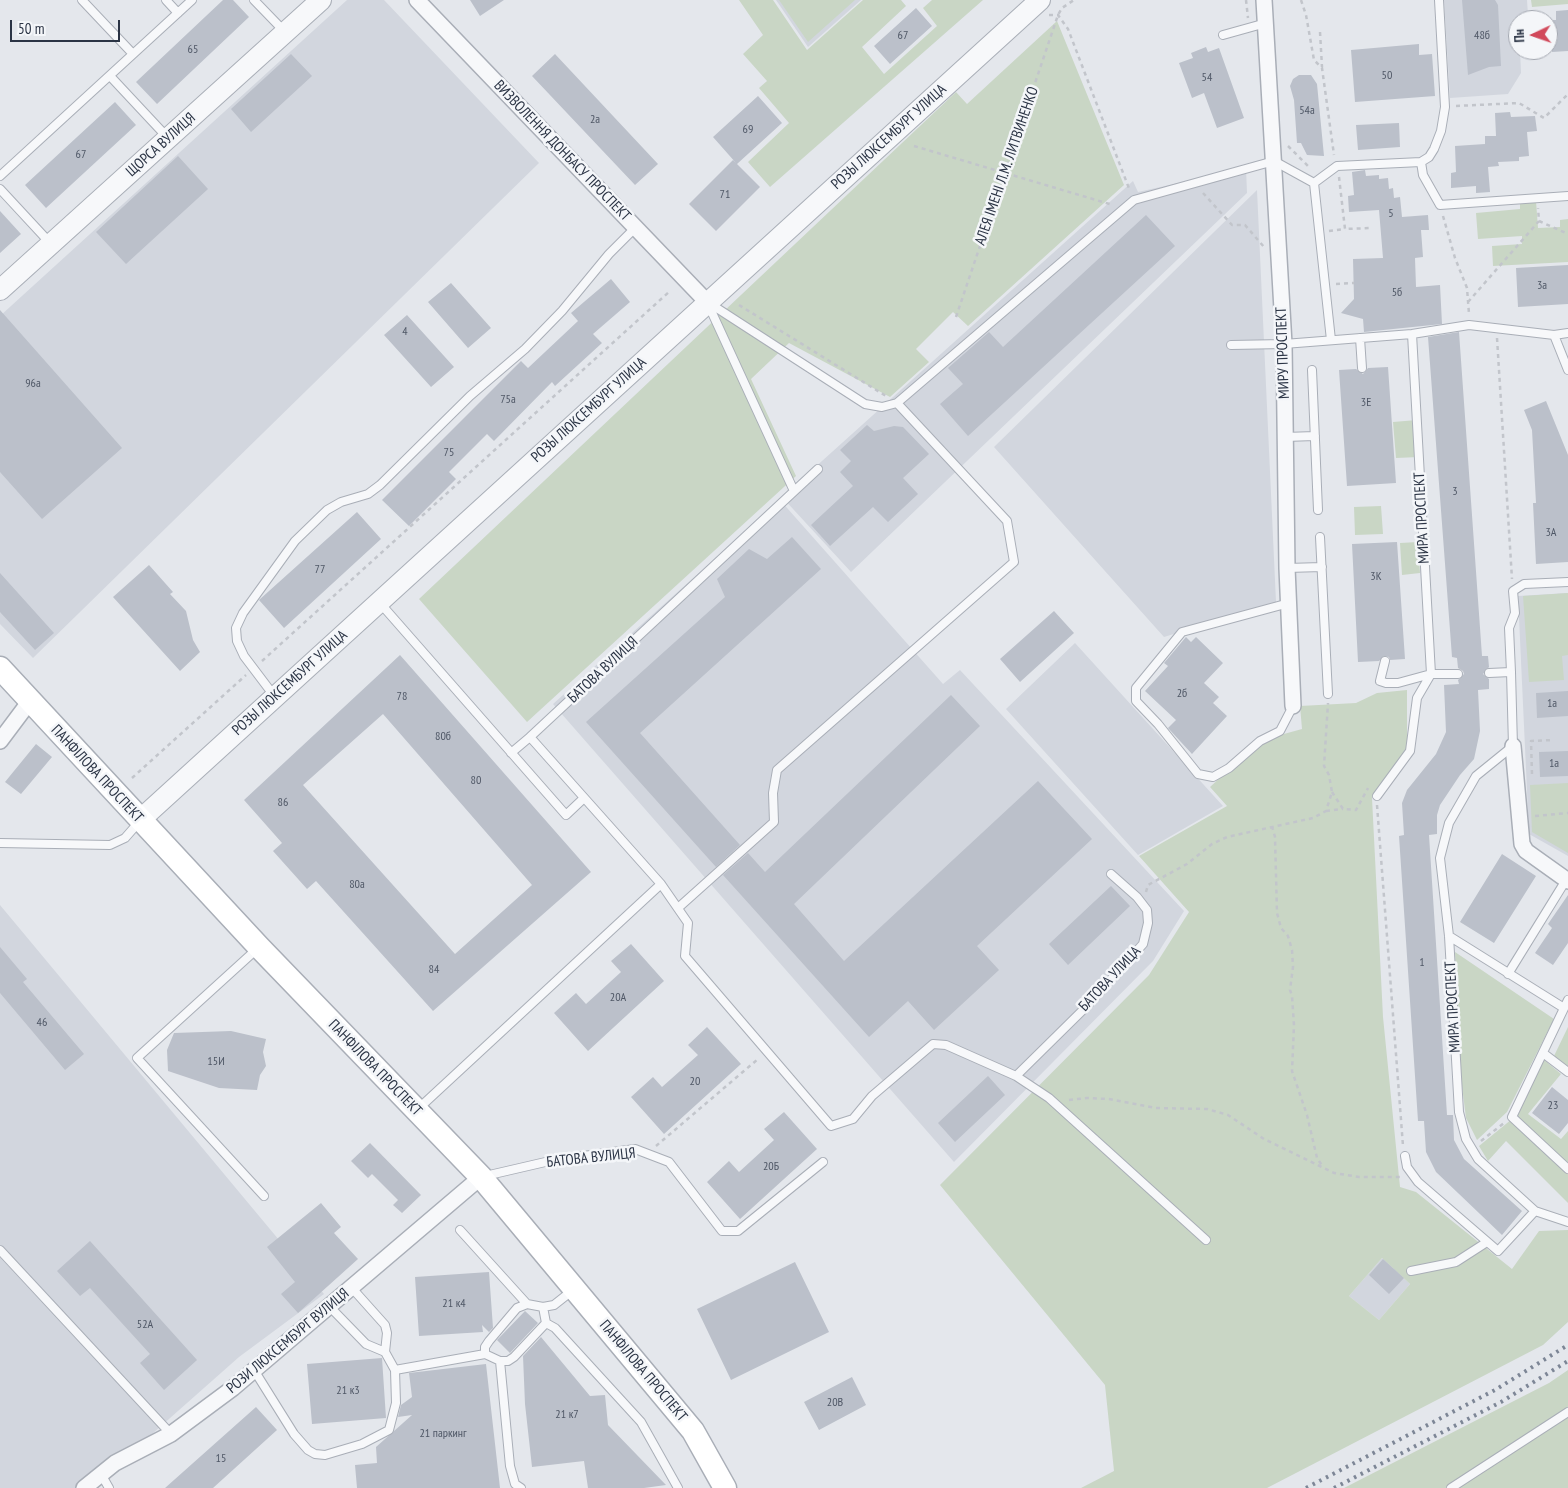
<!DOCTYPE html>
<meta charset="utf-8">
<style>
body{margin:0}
#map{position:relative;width:1568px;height:1488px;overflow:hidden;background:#e4e7ec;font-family:"PT Sans Narrow",sans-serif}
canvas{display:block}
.north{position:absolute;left:1508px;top:10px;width:50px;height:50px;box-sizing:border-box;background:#f4f6f9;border:1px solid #a4a8b1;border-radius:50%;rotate:267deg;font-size:14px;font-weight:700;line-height:20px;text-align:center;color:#2b3445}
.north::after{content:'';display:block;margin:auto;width:18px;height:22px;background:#d1495b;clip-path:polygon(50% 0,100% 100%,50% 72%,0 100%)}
.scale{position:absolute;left:10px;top:20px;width:110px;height:22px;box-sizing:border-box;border:2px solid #2b3445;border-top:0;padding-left:6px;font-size:15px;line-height:18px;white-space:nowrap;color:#2b3445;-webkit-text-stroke:4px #f4f6f9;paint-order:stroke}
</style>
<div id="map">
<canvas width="1568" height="1488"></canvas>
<div class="north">Пн</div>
<div class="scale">50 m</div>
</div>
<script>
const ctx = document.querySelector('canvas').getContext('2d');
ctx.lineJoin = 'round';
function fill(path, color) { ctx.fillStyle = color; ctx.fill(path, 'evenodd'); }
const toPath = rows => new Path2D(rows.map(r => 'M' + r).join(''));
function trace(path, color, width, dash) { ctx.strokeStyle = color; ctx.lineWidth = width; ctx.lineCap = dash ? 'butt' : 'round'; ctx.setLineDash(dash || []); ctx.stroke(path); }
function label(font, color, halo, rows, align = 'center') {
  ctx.font = font + ' "PT Sans Narrow",sans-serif'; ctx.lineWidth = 5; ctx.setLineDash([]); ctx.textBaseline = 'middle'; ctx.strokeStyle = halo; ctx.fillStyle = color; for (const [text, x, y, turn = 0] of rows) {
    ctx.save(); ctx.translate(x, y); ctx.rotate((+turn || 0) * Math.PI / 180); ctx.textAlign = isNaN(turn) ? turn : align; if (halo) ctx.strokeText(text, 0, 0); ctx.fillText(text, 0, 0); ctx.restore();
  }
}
const built = toPath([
 [347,0,384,0,539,163,33,658,0,624,0,316],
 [776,0,861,0,808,47],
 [1444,0,1527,0,1528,15,1518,16,1518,50,1520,50,1521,73,1508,94,1450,98],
 [1246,168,1247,193,851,572,782,497,1133,181,1138,192],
 [1257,190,1276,602,1164,637,994,447],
 [780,500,943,684,960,670,1184,911,1153,961,954,1162,553,704],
 [1568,593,1568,856,1529,834,1518,596],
 [1075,643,1223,806,1138,855,1006,709],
 [0,905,324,1294,239,1357,91,1488,0,1488],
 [1382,1258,1410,1284,1379,1320,1349,1296]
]);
const green = toPath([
 [739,0,773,0,807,50,863,0,901,0,906,6,862,47,884,74,937,26,923,8,932,0,983,0,770,187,748,162,789,123,759,88,767,81,743,54,763,35],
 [779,0,855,0,808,42],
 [1531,0,1568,0,1568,4,1532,7],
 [1057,21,1124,185,968,326,953,312,916,349,929,362,890,397,789,343,751,379,796,476,527,722,419,599,956,92,967,104],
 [1536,201,1538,228,1560,227,1560,220,1568,219,1568,262,1493,266,1492,246,1522,244,1522,236,1478,239,1476,213,1520,209,1520,202],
 [1417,420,1419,457,1396,458,1393,422],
 [1381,506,1383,534,1355,535,1354,507],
 [1418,542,1420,573,1402,575,1400,543],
 [1568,593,1568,655,1562,656,1564,680,1529,682,1523,596],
 [1407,690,1407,749,1372,798,1383,1017,1400,1187,1416,1192,1512,1269,1539,1231,1568,1230,1568,1322,1543,1345,1267,1488,1081,1488,1114,1471,1105,1385,940,1185,1149,975,1189,912,1139,856,1227,806,1210,787,1249,751,1273,737,1302,729,1300,706,1356,703,1377,693],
 [1382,1258,1410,1284,1379,1320,1349,1296],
 [1568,783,1568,853,1532,832,1530,785],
 [1455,952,1554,1019,1507,1112,1477,1140,1466,1118,1460,1070],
 [1568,1027,1568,1066,1554,1056],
 [1543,1059,1561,1074,1528,1114,1561,1139,1568,1131,1568,1203,1506,1141,1488,1161,1479,1146,1512,1119],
 [1568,1370,1568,1488,1344,1488,1549,1383]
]);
const building = toPath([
 [223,0,233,0,249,17,157,104,136,82],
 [470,0,504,0,480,16],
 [1462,0,1495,0,1498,5,1501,66,1489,67,1468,75],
 [916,8,932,26,890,64,874,46],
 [1568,10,1568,51,1552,52,1551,47,1548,47,1548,20,1556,20,1556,11],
 [1419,44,1419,55,1432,54,1435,96,1355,102,1351,50],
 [1206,47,1208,52,1219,48,1244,118,1217,128,1204,93,1192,98,1179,63,1193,58,1191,53],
 [291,54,312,76,251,132,231,109],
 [555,54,658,164,635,185,532,76],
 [1299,75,1311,75,1317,84,1324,156,1307,155,1301,143,1297,143,1294,100,1290,86,1293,79],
 [758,96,782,123,737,164,760,187,716,231,689,204,733,160,736,163,713,137],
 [115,102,136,125,46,208,25,185],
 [1510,112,1511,117,1535,116,1537,131,1527,132,1529,156,1519,157,1519,161,1498,162,1499,166,1488,167,1490,192,1476,193,1476,186,1451,188,1451,173,1456,172,1455,146,1485,144,1485,136,1496,136,1495,113],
 [1399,123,1400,147,1358,150,1356,125],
 [178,156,208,189,126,264,96,232],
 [1365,170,1366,176,1379,175,1379,179,1388,178,1389,189,1393,188,1394,198,1400,197,1402,217,1428,215,1429,230,1421,230,1423,257,1415,258,1416,287,1440,285,1442,324,1364,332,1363,319,1341,313,1354,299,1353,259,1383,258,1379,210,1349,212,1348,196,1354,195,1352,172],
 [0,211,21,234,0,253],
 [1146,215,1175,246,968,436,940,404,963,384,948,368,989,332,1003,347],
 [1568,265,1568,304,1518,307,1516,268],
 [611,279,630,302,593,334,602,343,555,386,552,382,494,441,487,434,449,472,456,479,409,526,382,500,521,361,528,368,578,321,571,313],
 [451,283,491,328,468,348,428,302],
 [0,310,122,448,42,519,0,472],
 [407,315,454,367,431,387,384,335],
 [1459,332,1482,656,1488,656,1489,667,1483,674,1489,679,1489,689,1478,690,1480,731,1474,759,1460,775,1440,805,1437,815,1437,834,1429,835,1447,1115,1453,1115,1454,1140,1464,1159,1522,1211,1502,1235,1436,1172,1426,1152,1424,1121,1418,1121,1399,836,1404,835,1402,803,1407,790,1436,754,1446,732,1444,685,1459,684,1458,680,1464,674,1463,671,1458,668,1457,658,1452,657,1428,337],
 [1388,367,1396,483,1347,486,1339,370,1356,369,1363,374,1368,368],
 [1546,401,1568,455,1568,562,1536,564,1533,503,1536,503,1532,430,1524,410],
 [867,425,874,431,894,426,903,427,929,454,903,478,918,494,888,522,873,507,830,546,811,525,853,486,840,472,851,461,840,450],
 [357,512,381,539,284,628,259,600],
 [792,537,821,569,640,733,740,845,716,867,586,722,725,597,717,579,749,549,767,559],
 [1397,542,1405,659,1390,660,1389,657,1384,656,1379,661,1358,662,1352,544],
 [149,565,173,592,170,594,186,611,193,640,200,652,180,671,113,597],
 [0,573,54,633,35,650,0,612],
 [1054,611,1074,633,1020,682,1000,659],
 [1186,637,1191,642,1196,637,1223,663,1204,683,1219,697,1213,703,1227,716,1192,754,1168,728,1176,720,1145,691,1168,666,1164,663],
 [400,655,591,872,433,1011,316,881,307,889,273,851,282,843,244,800],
 [383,714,532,885,455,954,303,785],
 [1568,691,1568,716,1537,718,1536,693],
 [951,695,980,726,794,904,844,961,1038,781,1092,839,977,946,999,970,934,1030,908,1001,869,1037,723,875,748,853,765,872],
 [36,744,52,757,21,794,5,782],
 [1568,751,1568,776,1540,777,1539,752],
 [1502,854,1536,876,1494,943,1460,922],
 [1111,886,1130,906,1068,965,1049,944],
 [1568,895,1568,943,1553,965,1535,953,1552,928,1548,924],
 [631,944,664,981,588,1051,554,1013,576,993,586,1004,621,972,611,961],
 [0,947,27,979,23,982,84,1054,65,1070,0,993],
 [707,1027,741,1064,664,1134,631,1097,653,1077,662,1087,698,1055,688,1045],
 [231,1031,266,1039,263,1052,266,1066,260,1075,257,1090,219,1088,168,1071,167,1050,174,1033],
 [988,1076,1005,1095,955,1142,938,1123],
 [1552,1087,1568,1100,1568,1123,1559,1134,1532,1113],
 [784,1112,817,1149,740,1219,707,1182,729,1161,739,1172,774,1140,764,1129],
 [370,1143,421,1195,402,1213,393,1205,398,1200,372,1174,368,1178,351,1161],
 [321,1203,341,1227,334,1233,358,1259,298,1313,281,1294,295,1282,267,1247],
 [90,1241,197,1360,164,1390,140,1363,150,1354,90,1288,80,1296,57,1271],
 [1383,1259,1404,1278,1389,1294,1369,1275],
 [795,1262,829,1332,731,1380,697,1309],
 [489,1272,493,1328,489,1332,482,1325,483,1332,419,1336,415,1277],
 [525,1311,538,1323,510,1353,497,1340],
 [541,1337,590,1396,605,1395,608,1425,666,1485,644,1488,588,1488,584,1461,532,1467,525,1404,523,1356],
 [382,1358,386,1418,312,1424,307,1364],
 [486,1364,500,1488,357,1488,355,1465,377,1463,376,1447,412,1415,398,1417,401,1405,412,1397,409,1373],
 [852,1377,866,1405,819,1430,804,1402],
 [256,1407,277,1430,213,1488,165,1488]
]);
const path = toPath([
 [1246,0,1248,18],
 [1301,0,1306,15,1314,60,1322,68,1334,155],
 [1049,15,1058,15,1068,29,1130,191],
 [1320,32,1322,67],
 [1456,106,1519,103,1544,118,1568,94],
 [914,146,1113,205],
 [1288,146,1309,167],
 [1339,177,1345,229,1371,228],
 [1203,193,1232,225,1245,225,1264,247],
 [1443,216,1455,258,1467,288,1469,314],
 [1539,221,1568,234],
 [1329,231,1345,229],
 [1336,284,1354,283],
 [1468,302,1539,221,1538,208],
 [739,305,886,396],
 [956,317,1058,15,1062,8,1074,0],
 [1497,338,1512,579],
 [262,661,670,291],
 [1532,774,1531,741,1553,740],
 [132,778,246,675],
 [1332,792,1343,809,1356,810,1368,788],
 [1377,805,1403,1146],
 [1326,811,1343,809],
 [1535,816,1568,813],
 [1272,826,1275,837,1277,913,1281,928,1288,936,1292,950,1293,967,1290,990,1292,996,1294,1025,1292,1071,1307,1115,1317,1158,1323,1167],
 [1146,892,1148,885,1187,864,1212,844,1227,837,1313,818,1326,811,1332,792,1329,775,1324,766,1328,703],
 [1069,1100,1087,1098,1109,1099,1156,1108,1207,1109,1228,1115,1264,1139,1334,1173,1359,1177,1400,1177],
 [1481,1141,1504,1123],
 [656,1146,758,1059]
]);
const service = toPath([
 [82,0,133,54],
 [166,0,178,13],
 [254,0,284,31],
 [1223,35,1266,23],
 [110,76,167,137],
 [1421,162,1429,157,1434,149,1441,131,1445,107,1439,0],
 [0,176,192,0],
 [1314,183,1337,166,1421,162,1423,175,1440,205,1568,196],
 [0,189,51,244],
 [709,303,865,404,882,407,897,403,1134,200,1274,161,1314,183,1331,340],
 [708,304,794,491],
 [1412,334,1431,674,1458,674],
 [1554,335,1568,333],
 [1360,338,1362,368],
 [1231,345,1284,344,1412,334,1469,325,1554,335,1568,370],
 [1312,370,1318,510],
 [1285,437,1315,436],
 [818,469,530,737,661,884,688,923,685,956,831,1126,853,1119,872,1096,933,1044,946,1045,1016,1076,1049,1098,1206,1240],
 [1320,537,1328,694],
 [1287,568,1322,567],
 [380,603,566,815,584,798],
 [1289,603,1182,632,1136,688,1136,701,1158,724,1198,774,1213,777,1229,768,1260,741,1280,731,1293,706],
 [1385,661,1380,681,1386,683,1398,683,1431,674],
 [1511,672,1509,628,1515,613,1513,591,1524,584,1568,582],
 [275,697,244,656,237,641,236,628,243,613,295,541,327,510,341,502,368,494,380,485,470,396,525,349,562,311,609,254,635,228],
 [511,753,530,737],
 [1377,796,1410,751,1417,698,1431,674],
 [0,843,110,845,125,838,139,822],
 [678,908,774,822,773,793,777,770,1014,562,1007,521,897,403],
 [1449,936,1564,1008],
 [258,948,137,1058,264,1196],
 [1508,974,1566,880],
 [1568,1000,1512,1117,1568,1169],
 [1543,1053,1568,1072],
 [1016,1076,1087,1006,1143,944,1148,923,1147,910,1137,897,1111,874],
 [418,1109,661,884],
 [1405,1156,1407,1167,1418,1182,1498,1251,1535,1211,1478,1159,1466,1139,1459,1112,1449,936,1440,858,1449,823,1476,776,1513,746,1511,672,1489,673],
 [485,1176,554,1160,635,1149,669,1162,722,1231,738,1231,823,1162],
 [1535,1211,1568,1222],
 [460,1230,527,1304],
 [0,1250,171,1434],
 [1411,1271,1456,1262,1487,1242],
 [329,1306,366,1344,385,1352],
 [546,1323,555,1328,641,1422,678,1488],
 [485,1354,500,1361,508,1361,514,1357,546,1323,543,1307],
 [500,1361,510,1466,515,1484,521,1488],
 [254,1370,294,1434,308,1450,315,1454,325,1455,362,1444,389,1430,396,1403,395,1370,385,1352,387,1333,385,1325,351,1287],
 [395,1370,485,1354,485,1347,489,1341,517,1308,527,1304,543,1307,554,1305,573,1290],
 [101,1474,109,1488],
 [1451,1488,1568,1412]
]);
const minor = toPath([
 [417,0,707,302],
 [1264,0,1284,344,1287,568,1293,706],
 [0,741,30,701],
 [1513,746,1522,844,1526,851,1568,881],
 [84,1488,115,1463,171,1434,233,1388,481,1177]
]);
const tertiary = toPath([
 [0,290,321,0],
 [140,820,1040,0]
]);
const secondary = toPath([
 [0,668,259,947,481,1177,693,1431,725,1488]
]);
const rail = toPath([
 [1306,1488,1495,1390,1568,1345],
 [1334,1488,1501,1402,1568,1361]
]);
const numberNames = [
 ["67",903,36],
 ["48б",1482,36],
 ["65",193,50],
 ["50",1387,76],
 ["54",1207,78],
 ["54а",1307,111],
 ["2а",595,120],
 ["69",748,130],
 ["67",81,155],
 ["71",725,195],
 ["5",1391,214],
 ["3а",1542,286],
 ["5б",1397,293],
 ["4",405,332],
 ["96а",33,384],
 ["75а",508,400],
 ["3Е",1366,403],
 ["75",449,453],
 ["3",1455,492],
 ["3А",1551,533],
 ["77",320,570],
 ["3К",1376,577],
 ["2б",1182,694],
 ["78",402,697],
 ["1а",1552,704],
 ["80б",443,737],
 ["1а",1554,764],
 ["80",476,781],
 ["86",283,803],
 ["80а",357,885],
 ["1",1422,963],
 ["84",434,970],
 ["20А",618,998],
 ["46",42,1023],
 ["15И",216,1062],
 ["20",695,1082],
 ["23",1553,1106],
 ["20Б",771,1167],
 ["21 к4",454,1304],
 ["52А",145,1325],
 ["21 к3",348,1391],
 ["20В",835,1403],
 ["21 к7",567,1415],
 ["21 паркинг",443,1434],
 ["15",221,1459]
];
const streetNames = [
 ["РОЗЫ ЛЮКСЕМБУРГ УЛИЦА",889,137,-42],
 ["ЩОРСА ВУЛИЦЯ",161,145,-42],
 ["ВИЗВОЛЕННЯ ДОНБАСУ ПРОСПЕКТ",562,151,46],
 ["АЛЕЯ ІМЕНІ Л.М. ЛИТВИНЕНКО",1007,166,-71],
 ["МИРУ ПРОСПЕКТ",1283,353,-92],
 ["РОЗЫ ЛЮКСЕМБУРГ УЛИЦА",589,410,-42],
 ["МИРА ПРОСПЕКТ",1422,518,-93],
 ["БАТОВА ВУЛИЦЯ",603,670,-43],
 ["РОЗЫ ЛЮКСЕМБУРГ УЛИЦА",290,683,-42],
 ["ПАНФІЛОВА ПРОСПЕКТ",97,774,47],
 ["БАТОВА УЛИЦА",1110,979,-47],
 ["МИРА ПРОСПЕКТ",1453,1007,-93],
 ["ПАНФІЛОВА ПРОСПЕКТ",375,1068,46],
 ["БАТОВА ВУЛИЦЯ",591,1158,-6],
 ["РОЗИ ЛЮКСЕМБУРГ ВУЛИЦЯ",288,1341,-40],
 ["ПАНФІЛОВА ПРОСПЕКТ",643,1371,50]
];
fill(built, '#d2d6de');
fill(green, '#c9d6c5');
fill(building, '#bbc0ca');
trace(service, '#a9aeb7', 10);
trace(minor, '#a9aeb7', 18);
trace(tertiary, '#a9aeb7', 22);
trace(secondary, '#a9aeb7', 25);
trace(path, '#c2c5cb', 2.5, [4, 4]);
trace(service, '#f7f8fa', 8);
trace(minor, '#f7f8fa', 15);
trace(tertiary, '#f7f8fa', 20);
trace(secondary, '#fff', 22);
trace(rail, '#7d8696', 4, [2.5, 5]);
label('12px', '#4f5766', null, numberNames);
label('15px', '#2b3445', '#f4f6f9', streetNames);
</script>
